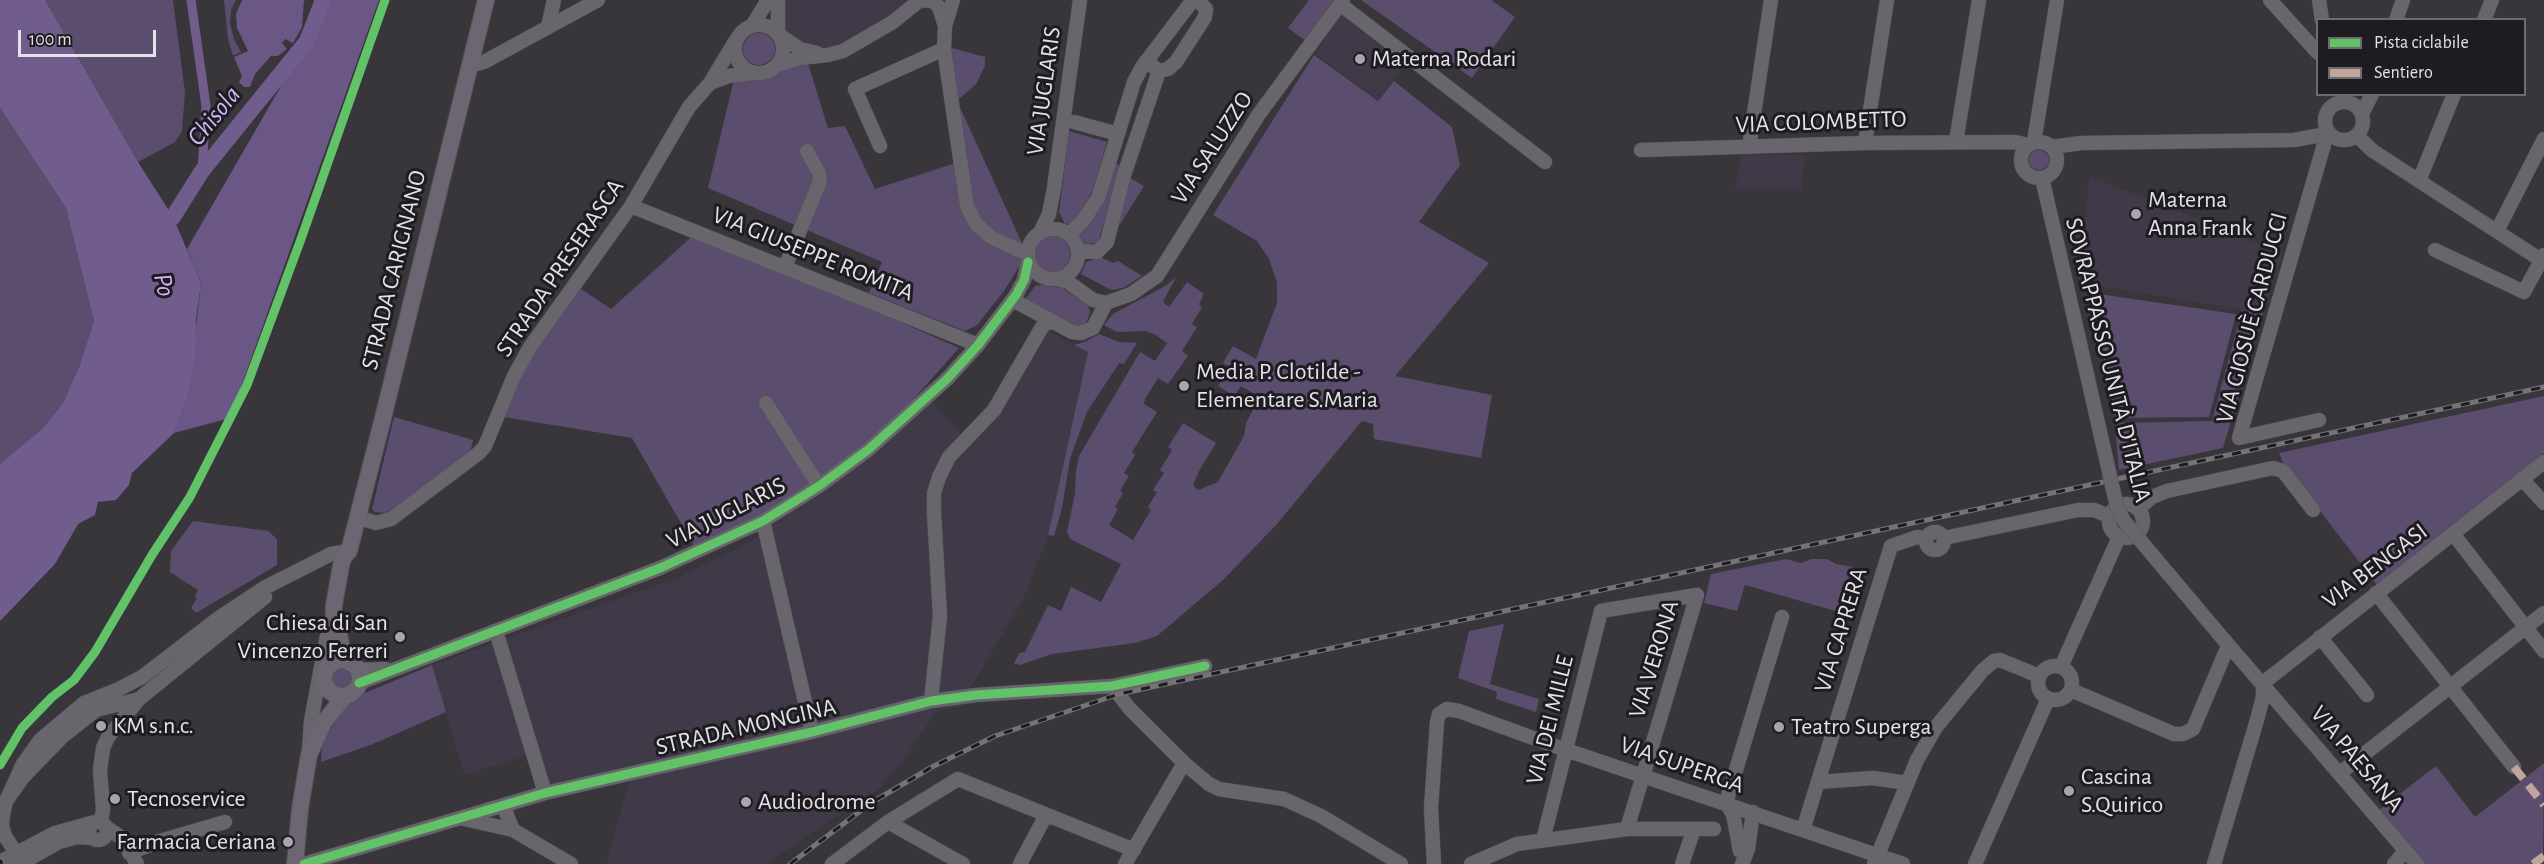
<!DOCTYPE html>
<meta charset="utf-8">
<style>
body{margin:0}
#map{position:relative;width:2544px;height:864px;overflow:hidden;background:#38363b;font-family:"Alegreya Sans",sans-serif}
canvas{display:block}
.legend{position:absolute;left:2316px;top:18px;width:210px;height:78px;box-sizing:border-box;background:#1e1c21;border:2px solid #6d6b71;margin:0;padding:8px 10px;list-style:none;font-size:18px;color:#e4e2e9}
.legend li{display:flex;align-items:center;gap:12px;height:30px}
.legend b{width:30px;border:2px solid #6d6b71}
.scale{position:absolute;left:18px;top:30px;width:138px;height:27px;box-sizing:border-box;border:3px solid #e4e2e9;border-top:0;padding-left:8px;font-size:18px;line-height:21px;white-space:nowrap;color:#e4e2e9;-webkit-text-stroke:4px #1e1c21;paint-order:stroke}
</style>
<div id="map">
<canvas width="2544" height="864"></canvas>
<ul class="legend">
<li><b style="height:8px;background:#61c268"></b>Pista ciclabile</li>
<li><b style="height:8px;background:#c0a59a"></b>Sentiero</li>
</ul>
<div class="scale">100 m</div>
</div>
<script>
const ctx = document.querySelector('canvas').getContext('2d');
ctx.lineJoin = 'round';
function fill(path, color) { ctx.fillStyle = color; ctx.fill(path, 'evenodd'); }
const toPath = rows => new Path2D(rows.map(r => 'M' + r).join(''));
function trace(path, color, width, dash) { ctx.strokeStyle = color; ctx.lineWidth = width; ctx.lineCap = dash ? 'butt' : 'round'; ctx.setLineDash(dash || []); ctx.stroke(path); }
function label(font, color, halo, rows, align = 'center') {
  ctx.font = font + ' "Alegreya Sans",sans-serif'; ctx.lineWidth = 6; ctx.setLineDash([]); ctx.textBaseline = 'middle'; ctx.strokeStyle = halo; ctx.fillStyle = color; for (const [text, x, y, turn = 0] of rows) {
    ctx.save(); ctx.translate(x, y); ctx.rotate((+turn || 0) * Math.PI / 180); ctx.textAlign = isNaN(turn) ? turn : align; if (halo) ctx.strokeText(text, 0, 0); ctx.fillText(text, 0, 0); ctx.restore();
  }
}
const built = toPath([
 [778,0,920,0,828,55,778,34],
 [1342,11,1405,65,1378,100,1315,54],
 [1741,155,1804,155,1802,189,1735,189],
 [2089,176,2283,253,2263,313,2080,283],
 [1035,324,1088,352,1047,540,1022,601,960,706,935,712,902,763,882,781,884,785,765,864,606,864,630,779,543,798,529,755,464,775,432,665,677,578,748,543,873,454,932,402,963,435,988,404]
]);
const green = toPath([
 [45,0,173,0,185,93,182,131,175,142,138,162],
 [224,0,236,0,231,10,230,23,234,39,241,52,233,56,228,39],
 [1309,0,1332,0,1336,2,1306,41,1288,28],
 [1361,0,1491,0,1515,17,1472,78],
 '743 49a16 16 0 1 1 32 0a16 16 0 1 1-32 0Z',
 [944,46,985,57,985,66,976,84,957,101,1027,254,1004,291,977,325,965,331,869,293,882,262,708,188,735,75,806,57,828,128,845,126,875,189,956,163],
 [1314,55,1378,101,1394,81,1452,127,1460,165,1419,222,1489,263,1395,376,1492,395,1481,458,1374,439,1373,424,1362,421,1277,524,1223,580,1157,636,1135,643,1052,654,1020,665,1014,664,1019,653,1025,652,1048,605,1061,611,1071,587,1101,602,1121,564,1070,539,1067,532,1075,493,1076,471,1079,456,1140,352,1155,361,1167,343,1154,334,1144,331,1117,332,1104,325,1113,314,1167,285,1176,277,1163,302,1169,307,1187,282,1204,294,1199,304,1202,307,1192,324,1197,327,1182,351,1188,356,1168,384,1158,378,1145,399,1144,404,1157,412,1132,452,1135,455,1124,473,1129,476,1120,491,1123,493,1115,507,1118,509,1109,525,1133,540,1151,510,1148,507,1157,492,1153,490,1164,473,1160,470,1172,450,1168,447,1183,423,1216,443,1199,471,1193,485,1198,490,1218,482,1244,436,1246,423,1260,397,1241,386,1234,396,1218,386,1230,367,1223,363,1233,346,1256,359,1277,303,1277,282,1269,259,1257,241,1213,215],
 [0,108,66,208,94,321,79,367,63,403,42,429,0,464],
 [1069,131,1107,142,1092,192,1073,223,1065,224,1059,212],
 '2029 160a10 10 0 1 1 20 0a10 10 0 1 1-20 0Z',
 [1111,162,1121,166,1098,243,1085,244,1079,234],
 [1127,176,1144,186,1112,237],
 [697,232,959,348,869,449,765,529,698,553,632,438,498,416,575,285,611,309],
 '1034 254a18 18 0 1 1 36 0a18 18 0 1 1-36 0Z',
 [1100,257,1113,263,1118,261,1142,276,1123,288,1111,290,1081,274,1086,262],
 [1042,285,1062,288,1088,305,1090,312,1086,324,1071,327,1025,300,1035,286],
 [2092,293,2236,314,2209,417,2115,418],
 [2242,310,2263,313,2223,448,2119,470,2115,423,2212,421],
 [1099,334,1119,342,1137,343,1124,364,1119,363,1087,412,1070,459,1062,508,1054,536,1048,535,1088,352,1074,345,1087,341],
 [2544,396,2544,453,2377,585,2283,463,2279,453],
 [394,417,473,440,471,449,463,458,386,513,374,512,372,509],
 [193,521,268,531,277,539,277,565,196,613,191,608,197,598,195,596,198,590,170,572,171,551],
 [1786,559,1801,563,1811,559,1827,559,1836,564,1852,567,1839,612,1745,585,1737,611,1704,603,1711,574],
 [1504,624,1490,684,1539,699,1536,712,1496,699,1497,692,1458,678,1469,631],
 [432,665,446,712,373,744,321,762,322,746,327,735,345,707,358,696],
 '331 678a11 11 0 1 1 22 0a11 11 0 1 1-22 0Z',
 [2544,763,2543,864,2424,864,2379,810,2436,766,2475,817]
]);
const forest = toPath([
 [242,0,304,0,302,27,293,43,285,39,282,43,287,49,278,56,271,56,255,74,250,87,244,87,239,82,242,76,234,57,248,51,237,28,236,14],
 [323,0,379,0,230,418,174,433,188,396,201,283,187,249,307,41]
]);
const water = toPath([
 [0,0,45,0,138,162,173,217,201,283,196,319,195,359,188,396,174,433,132,473,129,485,116,500,98,502,95,515,78,524,55,564,0,621,0,464,42,429,63,403,79,367,94,321,66,208,0,108]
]);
const canal = toPath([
 [191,0,206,106,202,171]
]);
const river = toPath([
 [156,230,173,217,202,171,307,41,323,0]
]);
const minor = toPath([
 [778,0,778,34,800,49,817,53],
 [2270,0,2318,53],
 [2319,0,2322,20],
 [919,1,932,0,939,7,945,26,953,0],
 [1340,4,1545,162],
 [2396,20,2403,0],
 [2484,20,2492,0],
 '735 49a24 24 0 1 1 48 0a24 24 0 1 1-48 0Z',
 [752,26,768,0],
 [945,26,944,49,967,206,976,224,991,237,1027,254],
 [548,27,554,0],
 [777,65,800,58,828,55,843,51,893,22,920,0],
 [469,66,484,62,598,0],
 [1159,71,1168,69,1176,62,1205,17,1206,9,1198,0],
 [710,83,729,76,752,73],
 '2325 121a19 19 0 1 1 38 0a19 19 0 1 1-38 0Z',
 [2362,114,2372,94],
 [1074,122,1118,134],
 [2357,136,2373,151,2544,262],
 '2021 160a18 18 0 1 1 36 0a18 18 0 1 1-36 0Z',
 [1956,142,1979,0],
 [2034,142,2057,0],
 [1865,143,1887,0],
 [880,146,855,89,944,49],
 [1749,147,1771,0],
 [2052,147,2081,143,2294,140,2327,134],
 [1641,150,1865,143,2015,142,2029,145],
 [2042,178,2058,247],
 [2419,181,2454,94],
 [631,206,978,345],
 '1028 254a25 25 0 1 1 50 0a25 25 0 1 1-50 0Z',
 [1041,231,1049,214,1054,188,1080,0],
 [2497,231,2544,139],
 [1069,234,1082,222,1098,198,1134,82,1142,67,1193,0],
 [2435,250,2524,292,2544,255],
 [1078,251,1097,252,1107,242,1124,175,1159,71,1146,61],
 [785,267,820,181,819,173,807,151],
 [1057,279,1068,282,1093,300,1106,303,1131,294,1157,276,1259,114,1343,0],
 [1013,300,1072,332,1081,333,1093,328,1106,303],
 [766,403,819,486],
 [2319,420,2239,438,2327,134],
 [2522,479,2544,503],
 '2109 521a17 17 0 1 1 34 0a17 17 0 1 1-34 0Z',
 [2138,509,2152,497,2167,491,2273,468,2283,471,2313,510],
 [357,517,376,523,391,519,479,453,485,446,514,376,530,347,631,206,689,107,710,83,736,40],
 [763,521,812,732],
 '1926 541a9 9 0 1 1 18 0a9 9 0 1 1-18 0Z',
 [2454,535,2544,651],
 [1944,538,2078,510,2094,510,2109,516],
 [2376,593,2514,767],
 [496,631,545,793],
 [2219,634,2417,864],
 [2320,637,2367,695],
 '2038 683a17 17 0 1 1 34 0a17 17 0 1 1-34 0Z',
 [2061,667,2119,537],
 [358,670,385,669],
 [359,683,660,568,763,521,819,486,869,449,947,379,978,345,1016,295,1024,280,1028,262],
 [1112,686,1130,709,1184,763,1209,784,1219,789,1284,799,1321,816,1401,864],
 [2071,690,2174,734,2183,734,2193,729,2228,646],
 [931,701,940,616,934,513,934,493,939,477,949,457,994,410,1042,327,1049,321],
 [309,750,311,721,328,630],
 [2340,773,2544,613],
 [1818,782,1873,778,1907,783],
 [6,801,23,764,40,740,84,703,119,689,142,677,220,617,264,588,331,554,349,551],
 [503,805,513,830,571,864],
 [460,818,513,830],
 '89 831a9 9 0 1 1 18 0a9 9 0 1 1-18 0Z',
 [101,822,103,810,100,770,103,748,108,737,139,699,265,597],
 [888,822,963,864],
 [106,827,123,839,137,864],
 [1803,830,1891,546,1917,537,1927,538],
 [1543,840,1601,611,1697,595,1627,829],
 [1740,851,1733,814,1726,803,1782,617],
 [16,853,5,836,2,826,3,815,6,801,24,776,62,737,96,710,139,699],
 [129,853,160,841,225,822],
 [0,862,55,833,95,822],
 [20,864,59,842,77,837,93,838],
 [304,864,545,793,812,732,931,701,976,695,1112,686,1205,666],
 [832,864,888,822,958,779,1134,850],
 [1020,864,1046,815],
 [1125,864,1184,763],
 [1434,864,1431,808,1437,722,1439,714,1447,709,1459,711,1566,750,1903,864],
 [1471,864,1517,844,1627,829,1714,829],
 [1682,864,1694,829],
 [1742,864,1748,849,1753,812],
 [1874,864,1917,760,1936,727,1983,670,1994,661,2000,660,2039,676],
 [1975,864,2048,699],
 [2214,864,2257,720,2263,697,2263,683,2544,462],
 [2394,864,2405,851]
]);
const major = toPath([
 [339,634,342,650,350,663],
 '324 678a18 18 0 1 1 36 0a18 18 0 1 1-36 0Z',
 [332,664,334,605,341,566,343,558,349,551,381,426,486,0],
 [295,864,300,809,309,755,324,722,345,696]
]);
const rail = toPath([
 [0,860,2,864],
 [790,864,871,803,932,767,995,736,1119,694,2544,387]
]);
const minorBridge = toPath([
 [2058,247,2117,507,2124,521,2219,634]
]);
const quiet = toPath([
 [2514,767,2544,805],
 [2533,864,2544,856]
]);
const cycleway = toPath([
 [359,683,660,568,763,521,819,486,869,449,947,379,978,345,1016,295,1024,280,1028,262],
 [0,765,22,728,52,697,74,680,95,652,152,555,190,497,247,385,301,239,385,0],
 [304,864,545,793,812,732,931,701,976,695,1112,686,1205,666]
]);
const markers = [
 [1360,59,6,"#a8a6ac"],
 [2136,214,6,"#a8a6ac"],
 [1184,386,6,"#a8a6ac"],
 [400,637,6,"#a8a6ac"],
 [101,726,6,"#a8a6ac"],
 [1779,727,6,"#a8a6ac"],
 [2069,791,6,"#a8a6ac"],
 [115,799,6,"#a8a6ac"],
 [746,802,6,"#a8a6ac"],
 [288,842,6,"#a8a6ac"]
];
const poiNames = [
 ["Materna Rodari",1372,59],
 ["Materna",2148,200],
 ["Anna Frank",2148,228],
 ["Media P. Clotilde -",1196,372],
 ["Elementare S.Maria",1196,400],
 ["Chiesa di San",388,623,"right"],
 ["Vincenzo Ferreri",388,651,"right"],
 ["KM s.n.c.",113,726],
 ["Teatro Superga",1791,727],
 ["Cascina",2081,777],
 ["S.Quirico",2081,805],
 ["Tecnoservice",127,799],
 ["Audiodrome",758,802],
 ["Farmacia Ceriana",276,842,"right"]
];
const streetNames = [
 ["VIA JUGLARIS",1044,91,-82],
 ["VIA COLOMBETTO",1821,122,-2],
 ["VIA SALUZZO",1212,148,-57],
 ["VIA GIUSEPPE ROMITA",813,254,22],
 ["STRADA PRESERASCA",560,268,-56],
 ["STRADA CARIGNANO",394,270,-76],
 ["VIA GIOSUÈ CARDUCCI",2252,318,-75],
 ["SOVRAPPASSO UNITÀ D'ITALIA",2108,360,76],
 ["VIA JUGLARIS",726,513,-27],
 ["VIA BENGASI",2375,566,-37],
 ["VIA CAPRERA",1841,630,-73],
 ["VIA VERONA",1654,659,-73],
 ["VIA DEI MILLE",1550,720,-76],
 ["STRADA MONGINA",746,727,-13],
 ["VIA PAESANA",2357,759,50],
 ["VIA SUPERGA",1682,765,19]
];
const waterNames = [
 ["Chisola",214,116,-51],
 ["Po",164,285,78]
];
fill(built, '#3f3948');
fill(green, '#5b4d6e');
fill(forest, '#6b5785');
fill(water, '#715c8e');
trace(canal, '#715c8e', 9);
trace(river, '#715c8e', 16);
trace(minor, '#535256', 15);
trace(major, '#535256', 18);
trace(minor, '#68666c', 14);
trace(major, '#6c6672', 16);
trace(rail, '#747376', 5);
trace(rail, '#1e1c21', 3, [9]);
trace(minorBridge, '#535256', 15, []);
trace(minorBridge, '#68666c', 14);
trace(quiet, '#c0a59a', 8, [15, 8]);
trace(cycleway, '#61c268', 9);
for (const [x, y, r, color] of markers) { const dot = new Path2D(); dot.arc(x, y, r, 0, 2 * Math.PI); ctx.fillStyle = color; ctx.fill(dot); trace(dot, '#1e1c21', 2); }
label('24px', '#e4e2e9', '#1e1c21', poiNames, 'left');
label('24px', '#e4e2e9', '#1e1c21', streetNames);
label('italic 26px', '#d3b8f8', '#1e1c21', waterNames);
</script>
